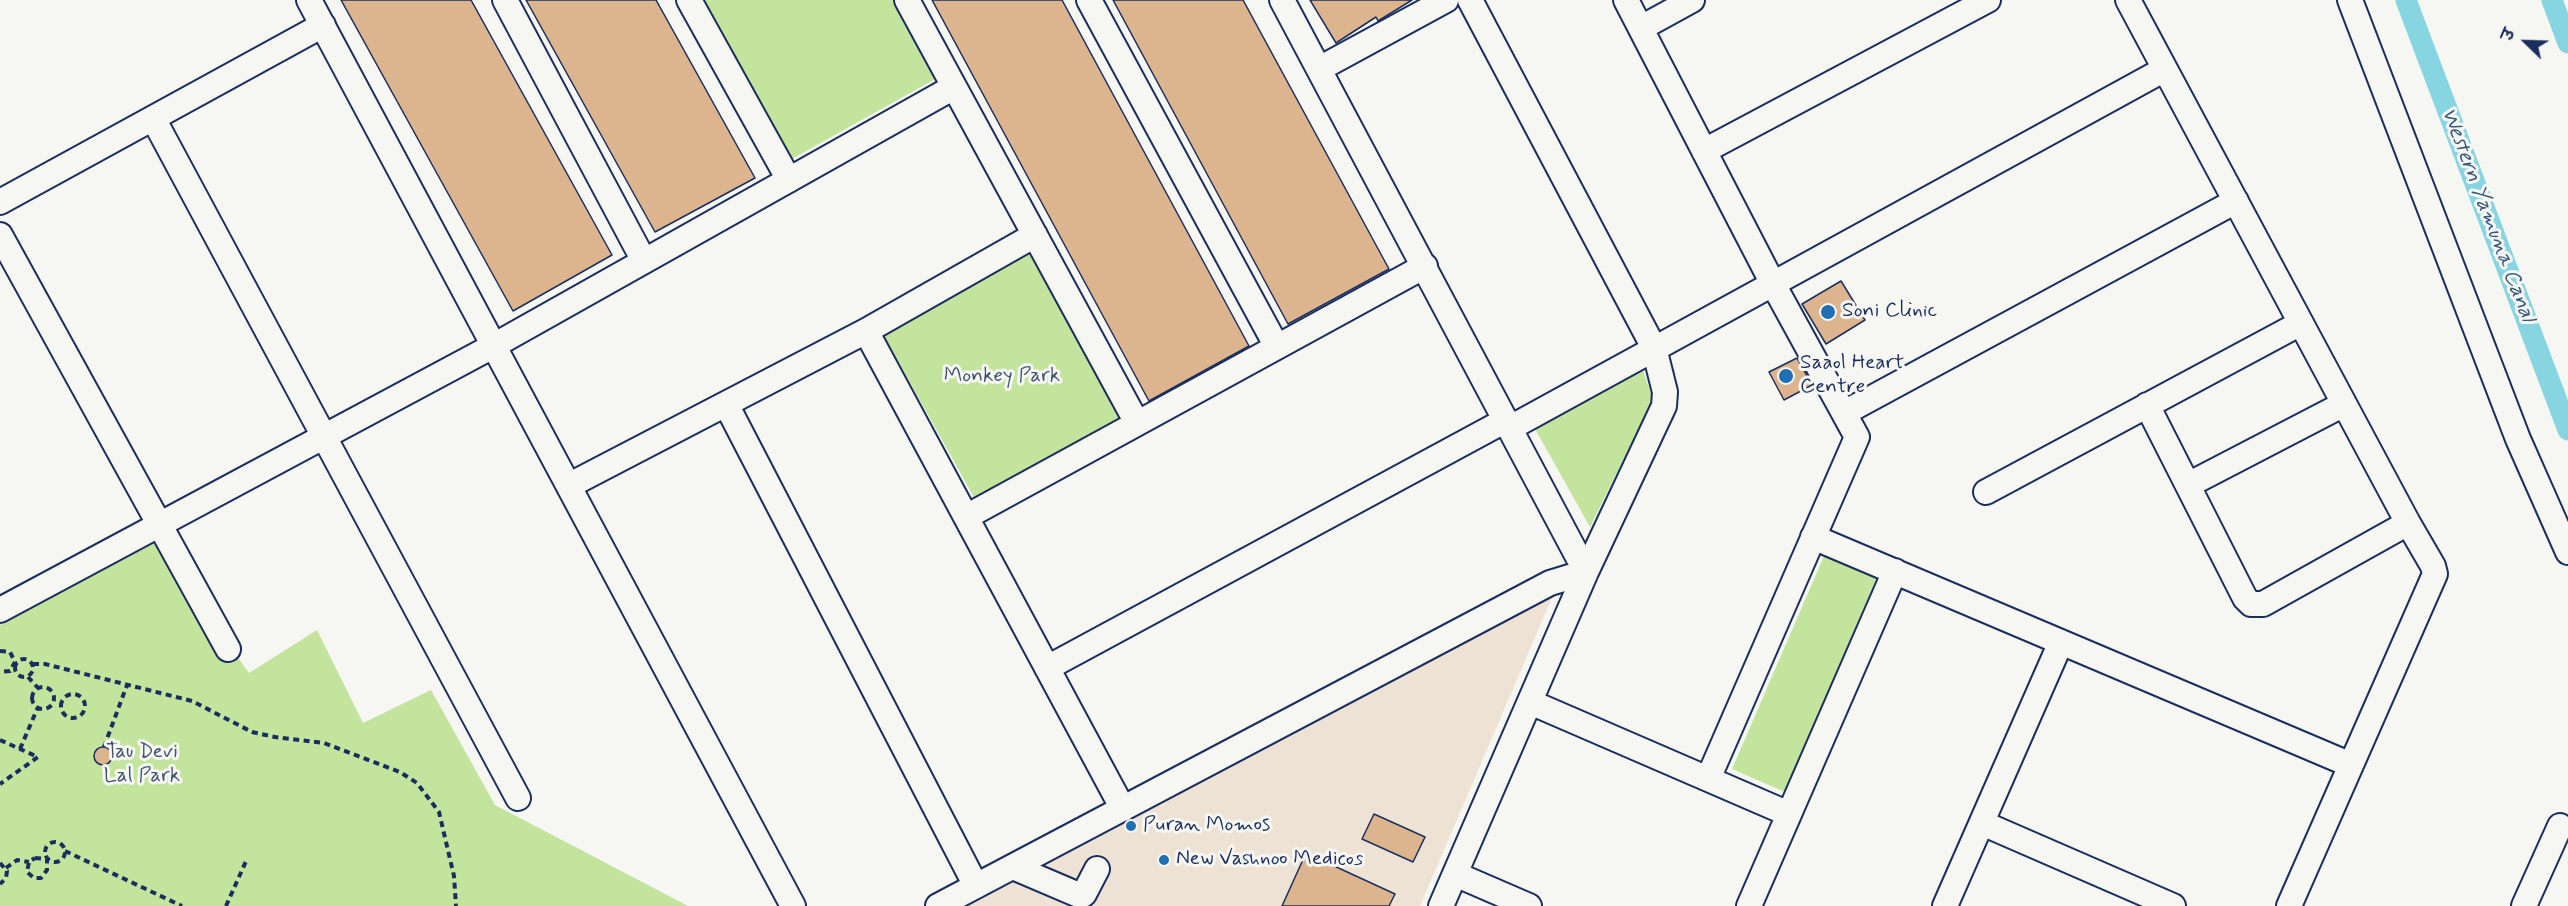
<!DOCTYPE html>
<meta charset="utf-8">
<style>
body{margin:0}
#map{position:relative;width:2568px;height:906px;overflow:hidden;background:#f6f6f2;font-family:Mynerve,"Playpen Sans Deva",sans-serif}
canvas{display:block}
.north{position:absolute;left:2496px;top:12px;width:60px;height:60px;-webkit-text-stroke:4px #f6f6f2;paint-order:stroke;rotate:293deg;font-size:16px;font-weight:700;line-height:24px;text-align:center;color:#1b2f5e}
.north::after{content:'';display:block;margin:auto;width:21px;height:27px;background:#1b2f5e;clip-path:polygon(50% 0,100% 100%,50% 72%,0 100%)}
</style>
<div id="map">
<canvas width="2568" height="906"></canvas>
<div class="north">उ</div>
</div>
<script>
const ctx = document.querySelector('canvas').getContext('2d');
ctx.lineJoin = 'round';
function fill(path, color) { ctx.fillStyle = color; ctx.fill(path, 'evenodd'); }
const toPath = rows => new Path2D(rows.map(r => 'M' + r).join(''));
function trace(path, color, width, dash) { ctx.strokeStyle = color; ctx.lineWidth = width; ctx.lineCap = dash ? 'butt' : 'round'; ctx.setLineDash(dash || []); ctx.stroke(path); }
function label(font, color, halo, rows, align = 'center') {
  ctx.font = font + ' Mynerve,sans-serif'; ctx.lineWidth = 6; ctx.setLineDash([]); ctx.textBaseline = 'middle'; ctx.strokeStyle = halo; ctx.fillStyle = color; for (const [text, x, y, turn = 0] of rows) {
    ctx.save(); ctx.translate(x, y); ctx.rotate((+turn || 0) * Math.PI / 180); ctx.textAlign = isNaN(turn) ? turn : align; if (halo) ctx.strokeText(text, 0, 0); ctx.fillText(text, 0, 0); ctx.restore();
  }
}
const built = toPath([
 [1554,593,1420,906,960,906]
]);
const green = toPath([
 [702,0,894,0,937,78,790,160],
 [1029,252,1122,419,976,501,883,334],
 [1642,368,1653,399,1590,527,1534,427],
 [156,542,249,673,317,630,363,723,431,690,495,805,688,906,0,906,0,625],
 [1824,556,1876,579,1785,792,1732,769]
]);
const canal = toPath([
 [2406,0,2568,430],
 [2552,0,2568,43]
]);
const building = toPath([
 [341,0,471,0,612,255,513,311,341,0],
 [526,0,656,0,755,178,655,232,526,0],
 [932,0,1062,0,1249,346,1149,401,932,0],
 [1113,0,1243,0,1389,269,1288,324,1113,0],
 [1310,0,1412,0,1378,21,1376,17,1336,43,1310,0],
 [1841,281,1865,320,1826,344,1802,304,1841,281],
 [1797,358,1812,385,1784,400,1769,372,1797,358],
 '94 756a9 9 0 1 1 18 0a9 9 0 1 1-18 0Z',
 [1374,814,1425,837,1413,862,1362,839,1374,814],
 [1306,853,1395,894,1389,906,1282,906,1306,853]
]);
const path = toPath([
 [0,651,10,652,15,662,10,671,0,672],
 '15 668a9 9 0 1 1 18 0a9 9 0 1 1-18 0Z',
 [33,664,45,664,192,701,252,732,275,737,324,743,400,772,417,783,439,812,454,876,456,906],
 [28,677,38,688],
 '32 698a11 11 0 1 1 22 0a11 11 0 1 1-22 0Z',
 '61 706a12 12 0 1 1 24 0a12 12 0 1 1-24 0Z',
 [0,740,38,757,0,784],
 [104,747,127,685],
 [20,749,38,707],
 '45 852a10 10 0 1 1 20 0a10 10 0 1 1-20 0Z',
 [65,851,182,906],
 [35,858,47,859,47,870,41,878,34,878,27,872,29,862,35,858],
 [0,863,7,871,6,878,0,884],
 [6,868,17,860,29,862],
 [226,906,247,859]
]);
const minor = toPath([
 [309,0,793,906],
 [505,0,644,261],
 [689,0,789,180],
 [907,0,1137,423],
 [1089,0,1277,347],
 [1282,0,1586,572,1441,906],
 [1626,0,1773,284,1857,437,1708,779],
 [2128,0,2408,523,2433,566,2435,574,2289,906],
 [2350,0,2518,439,2568,552],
 [1641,28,1692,0],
 [1319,69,1446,0],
 [153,118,518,798],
 [1704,151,1988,0],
 [0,202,323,25],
 [0,235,228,649],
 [866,331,1123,809],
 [726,404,976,886],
 [2147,405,2245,598,2251,604,2263,604,2408,523],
 [1844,413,2236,201],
 [1510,428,2165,69],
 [570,485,866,331,1035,235],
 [2188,485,2344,404],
 [1986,492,2301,323],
 [966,517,1425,266],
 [1813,537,2351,765],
 [0,610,495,345,954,87],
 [1047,668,1506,420],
 [1530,702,1789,814],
 [1982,823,2173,906],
 [1013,867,1081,896,1084,894,1097,869],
 [1455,874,1529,906],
 [938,906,1550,583,1586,572,1664,406,1665,392,1654,348,1470,0],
 [1749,906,1895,571],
 [1945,906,2061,642],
 [2524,906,2560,826]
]);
const markers = [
 [1828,312,8,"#1f6fb2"],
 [1786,376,8,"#1f6fb2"],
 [1131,826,6,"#1f6fb2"],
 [1164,860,6,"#1f6fb2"]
];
const poiNames = [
 ["Soni Clinic",1842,312],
 ["Saaol Heart",1800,364],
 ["Centre",1800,388],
 ["Puran Momos",1143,826],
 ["New Vashnoo Medicos",1176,860]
];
const parkNames = [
 ["Monkey Park",1002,377],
 ["Tau Devi",142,753],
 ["Lal Park",142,777]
];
const waterNames = [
 ["Western Yamuna Canal",2487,215,69]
];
fill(built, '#eee2d4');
fill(green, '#c2e49d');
trace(canal, '#86d5e1', 21);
fill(building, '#dcb48d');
trace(building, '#1b2f5e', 1.5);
trace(minor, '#1b2f5e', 28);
trace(path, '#1b2f5e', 4, [6, 4.5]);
trace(minor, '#f6f6f2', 24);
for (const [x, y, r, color] of markers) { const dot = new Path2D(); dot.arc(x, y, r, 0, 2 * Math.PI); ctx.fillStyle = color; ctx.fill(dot); trace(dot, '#f6f6f2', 2); }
label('21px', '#1b2f5e', '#f6f6f2', poiNames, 'left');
label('21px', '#3c536b', '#f6f6f2', parkNames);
label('italic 22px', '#36587f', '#f6f6f2', waterNames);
</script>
